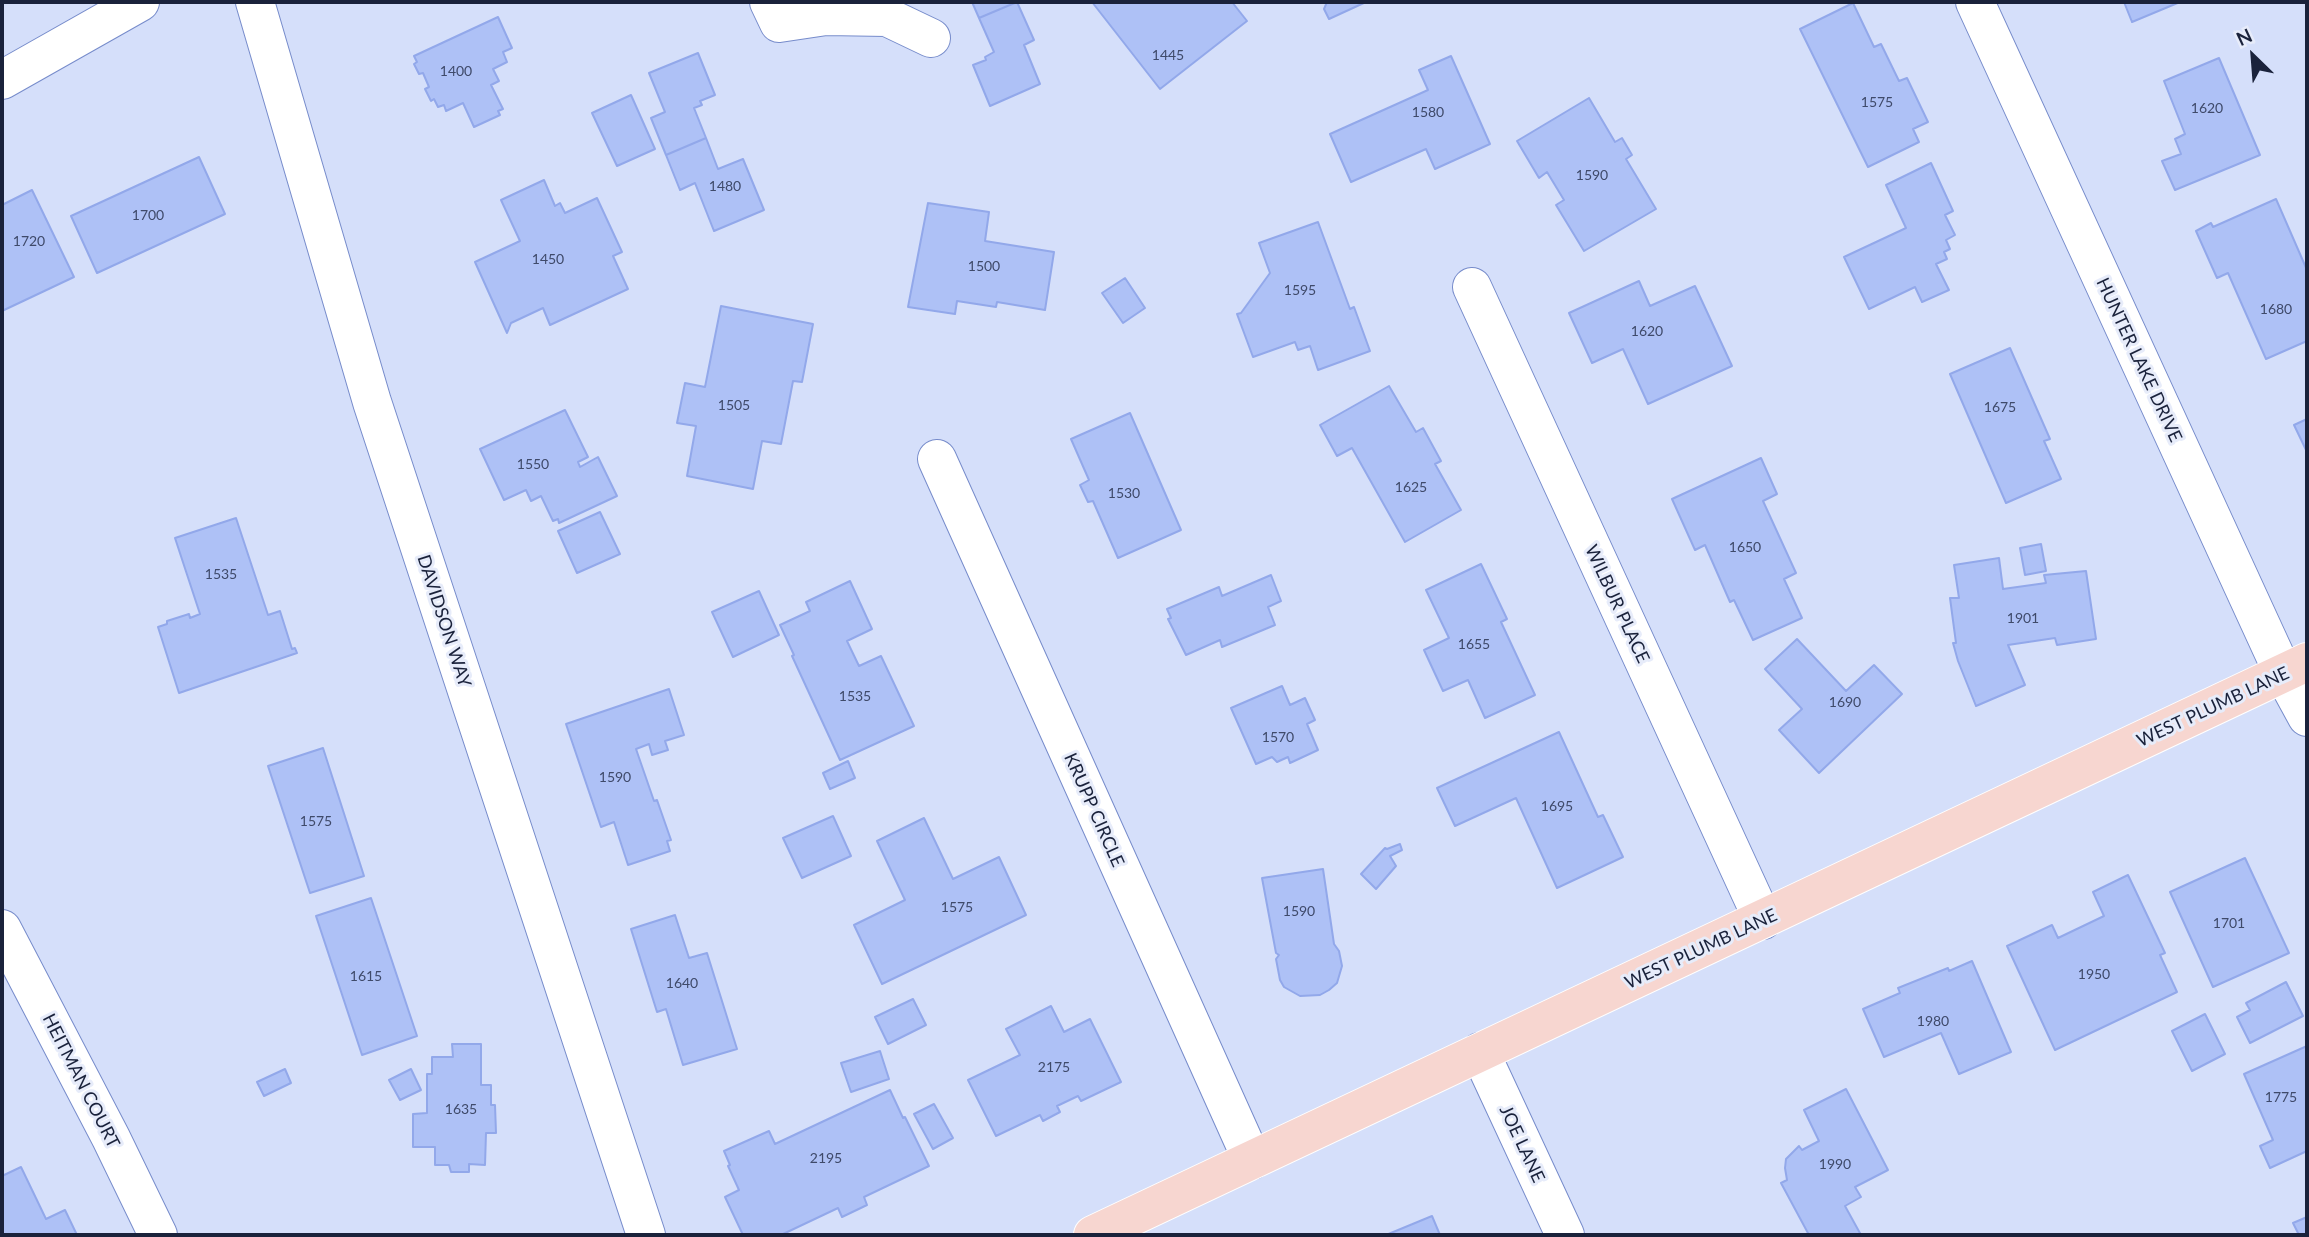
<!DOCTYPE html>
<style>
body{margin:0}
#map{position:relative;width:2309px;height:1237px;overflow:hidden;background:#d5dffa;font-family:Lato,sans-serif}
canvas{display:block}
.frame{position:absolute;inset:0;border:4px solid #1a223b;pointer-events:none}
.north{position:absolute;left:2218px;top:21px;width:70px;height:70px;-webkit-text-stroke:5px #e7ecfa;paint-order:stroke;rotate:335deg;font-size:19px;font-weight:700;line-height:28px;text-align:center;color:#1a223b}
.north::after{content:'';display:block;margin:auto;width:24px;height:32px;background:#1a223b;clip-path:polygon(50% 0,100% 100%,50% 72%,0 100%)}
</style>
<div id="map">
<canvas width="2309" height="1237"></canvas>
<div class="frame"></div>
<div class="north">N</div>
</div>
<script>
const ctx = document.querySelector('canvas').getContext('2d');
ctx.lineJoin = 'round';
function fill(path, color) { ctx.fillStyle = color; ctx.fill(path, 'evenodd'); }
const toPath = rows => new Path2D(rows.map(r => 'M' + r).join(''));
function trace(path, color, width, dash) { ctx.strokeStyle = color; ctx.lineWidth = width; ctx.lineCap = dash ? 'butt' : 'round'; ctx.setLineDash(dash || []); ctx.stroke(path); }
function label(font, color, halo, rows, align = 'center') {
  ctx.font = font + ' Lato,sans-serif'; ctx.lineWidth = 6; ctx.setLineDash([]); ctx.textBaseline = 'middle'; ctx.strokeStyle = halo; ctx.fillStyle = color; for (const [text, x, y, turn = 0] of rows) {
    ctx.save(); ctx.translate(x, y); ctx.rotate((+turn || 0) * Math.PI / 180); ctx.textAlign = isNaN(turn) ? turn : align; if (halo) ctx.strokeText(text, 0, 0); ctx.fillText(text, 0, 0); ctx.restore();
  }
}
const building = toPath([
 [972,2,1017,2,979,18,972,2],
 [1017,2,1034,40,1024,45,1040,84,990,106,973,65,986,60,985,57,994,52,979,18,1017,2],
 [1092,2,1232,2,1247,21,1160,89,1092,2],
 [1327,2,1366,2,1329,19,1324,9,1327,2],
 [2124,2,2180,2,2132,22,2124,2],
 [1853,3,1874,47,1881,44,1899,81,1907,78,1928,122,1913,129,1919,142,1868,167,1800,29,1853,3],
 [498,17,512,48,503,52,507,62,493,69,499,81,491,85,503,109,498,111,500,115,474,127,463,103,446,111,444,105,438,107,434,99,431,101,425,89,429,87,423,73,419,74,414,64,417,62,414,56,498,17],
 [698,53,715,95,700,101,702,105,694,108,706,138,666,155,651,118,665,112,649,73,698,53],
 [1451,56,1490,144,1435,169,1426,149,1351,182,1330,134,1428,90,1419,70,1451,56],
 [2219,58,2260,155,2175,190,2162,161,2181,154,2175,139,2185,134,2164,81,2219,58],
 [631,95,655,149,617,166,592,113,631,95],
 [1589,98,1615,142,1622,138,1632,155,1626,159,1656,209,1584,251,1556,205,1564,200,1547,172,1539,178,1517,141,1589,98],
 [706,138,718,169,743,159,764,210,714,231,695,183,680,190,666,155,706,138],
 [199,157,225,214,97,273,71,216,199,157],
 [1931,163,1953,211,1945,215,1955,235,1946,240,1950,249,1944,252,1947,259,1936,264,1949,290,1922,302,1915,287,1869,309,1844,257,1906,228,1886,185,1931,163],
 [544,180,555,206,560,203,565,213,597,198,622,252,613,256,628,289,550,325,543,308,511,323,507,333,475,262,520,241,501,200,544,180],
 [32,190,74,277,2,311,2,205,32,190],
 [2276,199,2307,270,2307,341,2266,359,2228,273,2217,278,2196,231,2211,223,2213,227,2276,199],
 [928,203,989,212,985,241,1054,252,1045,310,997,302,996,307,957,301,955,314,908,307,928,203],
 [1318,222,1350,309,1354,307,1370,351,1318,370,1310,346,1298,350,1295,342,1253,357,1237,314,1241,313,1270,273,1259,243,1318,222],
 [1125,278,1145,308,1123,323,1102,293,1125,278],
 [1639,281,1650,306,1695,286,1732,366,1648,404,1623,349,1592,363,1569,313,1639,281],
 [721,306,813,324,802,382,793,381,781,444,762,441,753,489,687,476,696,426,677,423,685,383,705,387,721,306],
 [2010,348,2050,439,2044,441,2061,479,2006,503,1950,374,2010,348],
 [1389,386,1416,432,1423,428,1441,461,1435,464,1461,510,1405,542,1352,448,1337,456,1320,425,1389,386],
 [565,410,588,457,578,462,580,467,598,457,617,496,559,523,558,519,553,521,541,496,531,501,526,490,504,500,480,449,565,410],
 [1130,413,1181,530,1118,558,1093,501,1088,502,1080,485,1089,480,1071,439,1130,413],
 [2307,419,2307,452,2294,425,2307,419],
 [1761,458,1777,494,1763,501,1796,573,1784,579,1802,618,1753,640,1734,600,1730,602,1705,545,1695,550,1672,499,1761,458],
 [600,512,620,554,577,573,558,531,600,512],
 [236,518,268,615,280,611,292,649,295,648,297,653,179,693,158,627,167,624,167,621,189,614,190,618,200,614,175,538,236,518],
 [2041,544,2046,571,2025,575,2020,548,2041,544],
 [1999,558,2003,589,2046,583,2044,575,2086,571,2096,639,2057,645,2055,638,2008,645,2025,685,1976,706,1958,661,1953,643,1956,643,1950,598,1959,598,1954,565,1999,558],
 [1481,564,1507,619,1501,622,1535,695,1485,718,1468,680,1443,691,1424,650,1449,638,1426,590,1481,564],
 [1271,575,1281,601,1268,607,1275,625,1222,647,1220,640,1186,655,1168,619,1171,618,1167,609,1219,587,1222,596,1271,575],
 [850,581,872,629,847,641,859,666,881,656,914,726,840,760,792,656,794,655,780,625,810,611,806,602,850,581],
 [759,591,779,635,733,657,712,612,759,591],
 [1797,639,1846,691,1874,665,1902,694,1819,773,1779,730,1802,709,1765,669,1797,639],
 [1282,686,1290,705,1305,698,1315,720,1307,724,1318,750,1290,763,1288,757,1277,762,1272,757,1256,764,1231,708,1282,686],
 [669,689,684,735,665,741,668,750,652,755,649,744,636,749,654,801,657,800,671,840,667,841,670,851,628,865,614,822,601,827,566,724,669,689],
 [1559,732,1598,817,1603,815,1623,857,1557,888,1516,798,1455,826,1437,788,1559,732],
 [323,748,364,876,310,893,268,766,323,748],
 [848,761,855,778,830,789,823,773,848,761],
 [833,816,851,856,802,878,783,838,833,816],
 [924,818,953,879,999,857,1026,915,882,984,854,925,905,900,877,841,924,818],
 [1400,844,1402,850,1390,856,1396,866,1376,889,1361,874,1385,848,1387,849,1400,844],
 [2245,858,2289,953,2213,987,2170,892,2245,858],
 [1323,869,1334,944,1339,951,1342,966,1337,983,1329,990,1320,995,1300,996,1284,987,1280,980,1276,959,1279,955,1276,953,1262,878,1323,869],
 [2128,875,2165,953,2160,955,2177,992,2055,1050,2007,946,2052,925,2058,938,2104,916,2093,892,2128,875],
 [371,898,417,1036,362,1055,316,916,371,898],
 [675,915,689,958,707,953,737,1049,683,1065,666,1009,657,1012,631,929,675,915],
 [1972,961,2011,1052,1959,1074,1941,1033,1884,1057,1863,1009,1900,993,1898,988,1948,968,1949,971,1972,961],
 [2286,982,2303,1016,2250,1043,2237,1017,2250,1010,2246,1003,2286,982],
 [913,999,926,1025,888,1044,875,1017,913,999],
 [1051,1006,1064,1032,1090,1019,1121,1082,1081,1101,1078,1096,1057,1106,1060,1112,1043,1121,1040,1115,996,1136,968,1080,1020,1055,1006,1029,1051,1006],
 [2205,1014,2225,1054,2192,1071,2172,1031,2205,1014],
 [452,1044,481,1044,481,1085,491,1085,491,1105,495,1105,496,1133,486,1133,485,1165,469,1164,469,1172,451,1172,449,1165,435,1165,435,1147,413,1147,413,1114,427,1113,427,1074,432,1074,432,1057,453,1057,452,1044],
 [2307,1046,2307,1151,2270,1168,2260,1146,2273,1140,2244,1074,2307,1046],
 [880,1051,889,1079,851,1092,841,1063,880,1051],
 [285,1069,291,1083,264,1096,257,1082,285,1069],
 [411,1069,421,1090,400,1100,389,1080,411,1069],
 [1846,1089,1888,1170,1855,1187,1861,1197,1845,1206,1861,1235,1809,1235,1781,1183,1787,1180,1785,1168,1786,1159,1799,1146,1802,1150,1819,1141,1804,1110,1846,1089],
 [890,1090,903,1118,905,1117,929,1166,864,1197,867,1205,842,1217,838,1208,781,1235,743,1235,725,1197,739,1190,728,1166,730,1165,724,1151,769,1131,775,1144,890,1090],
 [934,1104,953,1138,933,1149,914,1114,934,1104],
 [21,1167,46,1219,65,1210,77,1235,2,1235,2,1176,21,1167],
 [1432,1216,1440,1235,1386,1235,1432,1216],
 [2307,1217,2307,1235,2299,1235,2293,1223,2307,1217]
]);
const minor = toPath([
 [255,2,372,402,646,1235],
 [769,2,779,23,826,16,887,17,931,38],
 [1975,2,2283,673,2307,717],
 [2,80,140,2],
 [1472,287,1763,920],
 [937,459,1252,1160],
 [2,929,111,1138,158,1235],
 [1480,1052,1565,1235]
]);
const major = toPath([
 [1093,1235,2307,662]
]);
const numberNames = [
 ["1445",1168,55],
 ["1400",456,71],
 ["1575",1877,102],
 ["1620",2207,108],
 ["1580",1428,112],
 ["1590",1592,175],
 ["1480",725,186],
 ["1700",148,215],
 ["1720",29,241],
 ["1450",548,259],
 ["1500",984,266],
 ["1595",1300,290],
 ["1680",2276,309],
 ["1620",1647,331],
 ["1505",734,405],
 ["1675",2000,407],
 ["1550",533,464],
 ["1625",1411,487],
 ["1530",1124,493],
 ["1650",1745,547],
 ["1535",221,574],
 ["1901",2023,618],
 ["1655",1474,644],
 ["1535",855,696],
 ["1690",1845,702],
 ["1570",1278,737],
 ["1590",615,777],
 ["1695",1557,806],
 ["1575",316,821],
 ["1575",957,907],
 ["1590",1299,911],
 ["1701",2229,923],
 ["1950",2094,974],
 ["1615",366,976],
 ["1640",682,983],
 ["1980",1933,1021],
 ["2175",1054,1067],
 ["1775",2281,1097],
 ["1635",461,1109],
 ["2195",826,1158],
 ["1990",1835,1164]
];
const streetNames = [
 ["HUNTER LAKE DRIVE",2139,360,65],
 ["WILBUR PLACE",1617,604,65],
 ["DAVIDSON WAY",444,621,72],
 ["WEST PLUMB LANE",2213,707,-25],
 ["KRUPP CIRCLE",1094,810,66],
 ["WEST PLUMB LANE",1701,949,-25],
 ["HEITMAN COURT",81,1081,63],
 ["JOE LANE",1522,1144,65]
];
fill(building, '#aec1f6');
trace(building, '#92a8ea', 2);
trace(minor, '#778ccb', 40);
trace(major, '#fff', 40);
trace(minor, '#fff', 38);
trace(major, '#f7d6d0', 38);
label('14px', '#3f4a6a', null, numberNames);
label('18px', '#1a223b', '#e7ecfa', streetNames);
</script>
